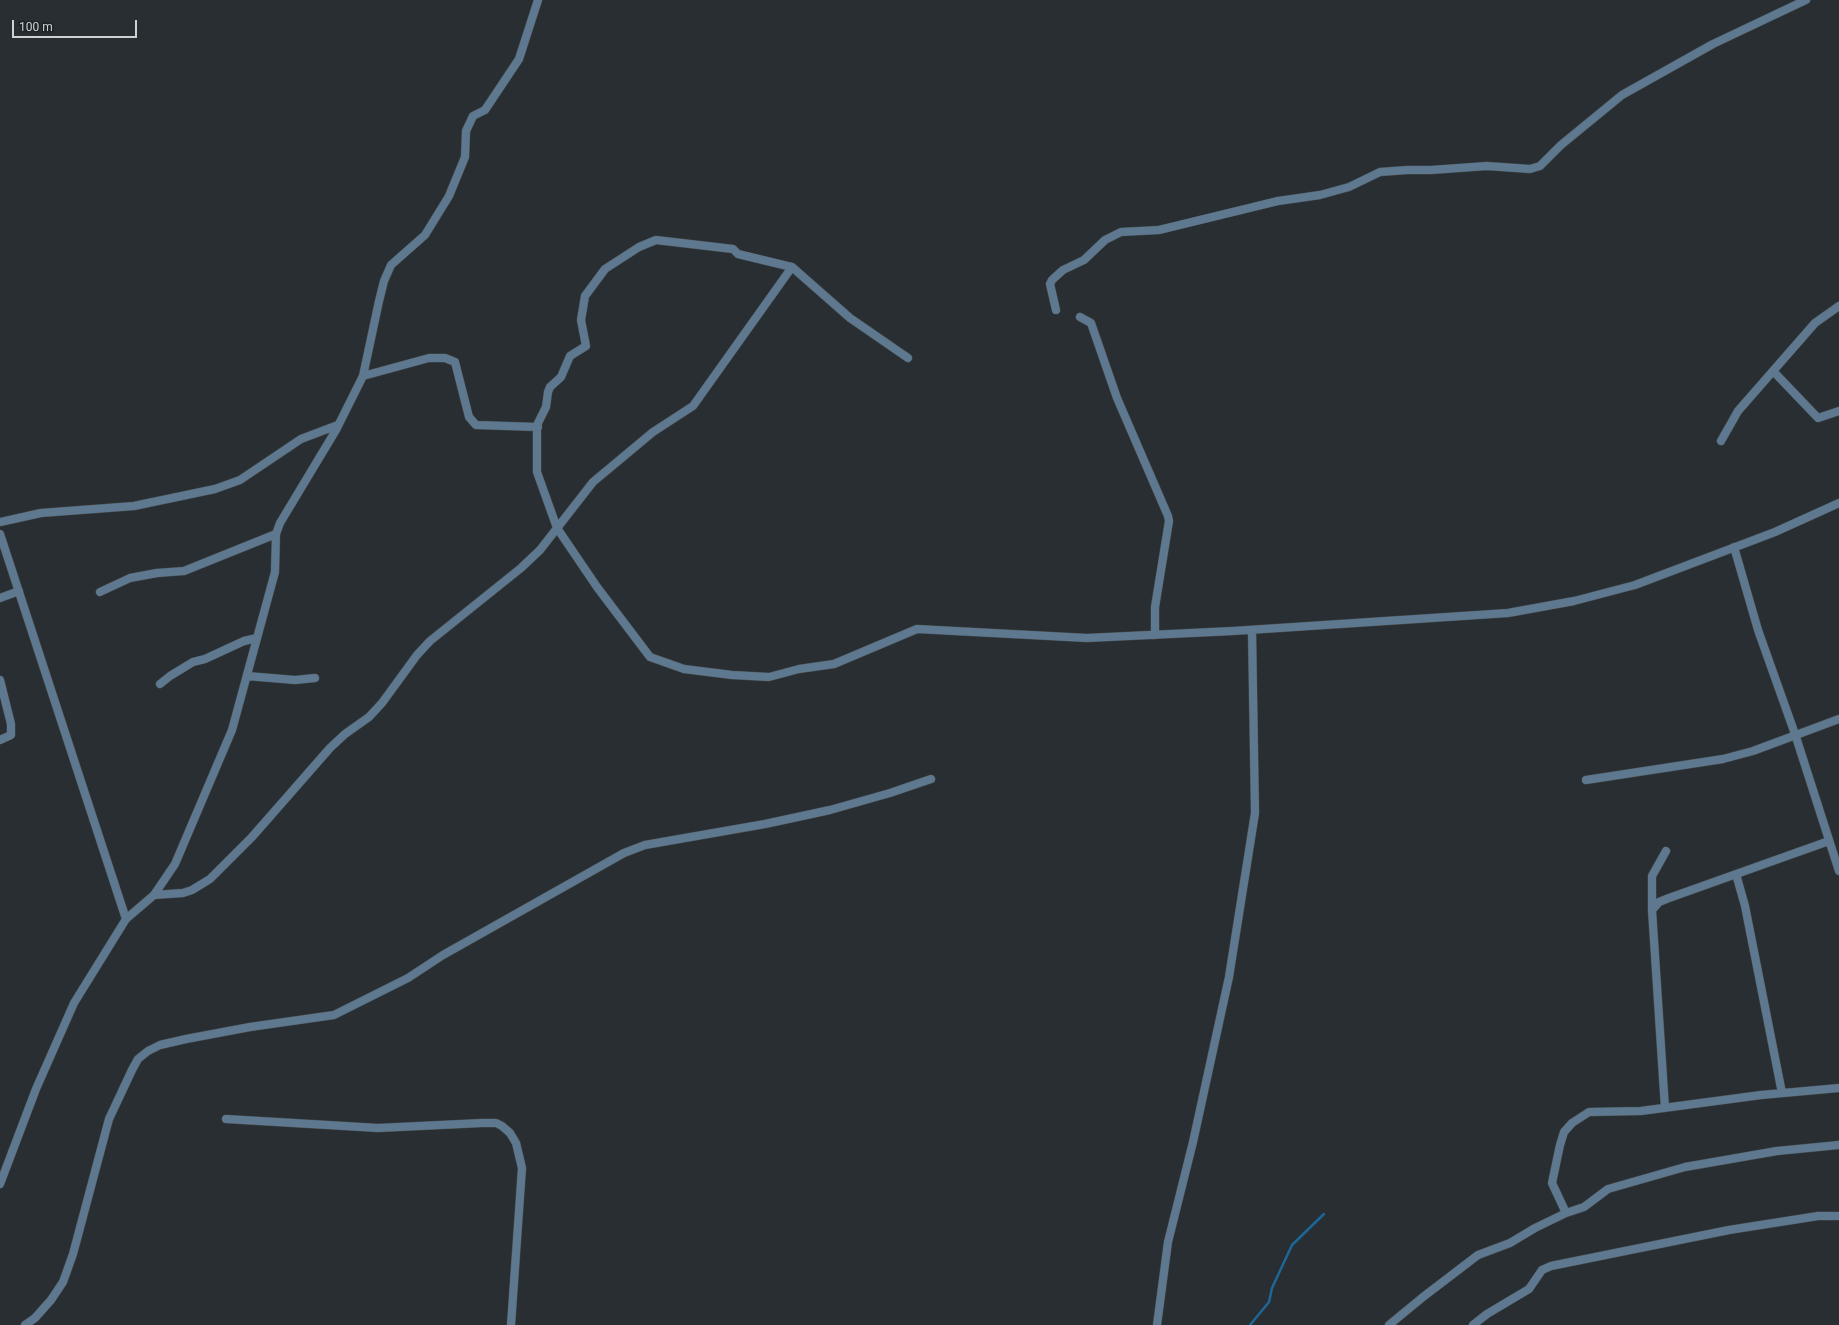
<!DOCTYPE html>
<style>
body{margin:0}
#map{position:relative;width:1839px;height:1325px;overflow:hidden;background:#282e32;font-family:Roboto,sans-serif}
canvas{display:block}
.scale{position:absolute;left:12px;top:20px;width:125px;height:18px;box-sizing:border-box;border:2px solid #ced2d4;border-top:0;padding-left:5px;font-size:12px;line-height:14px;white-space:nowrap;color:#ced2d4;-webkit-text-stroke:3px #1e2428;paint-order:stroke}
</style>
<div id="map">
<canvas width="1839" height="1325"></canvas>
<div class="scale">100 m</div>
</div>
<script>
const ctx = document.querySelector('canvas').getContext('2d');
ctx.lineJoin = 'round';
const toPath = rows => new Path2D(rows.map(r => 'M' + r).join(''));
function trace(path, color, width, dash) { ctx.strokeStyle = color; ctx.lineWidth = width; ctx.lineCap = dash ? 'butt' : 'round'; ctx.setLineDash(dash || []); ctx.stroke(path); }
const stream = toPath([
 [1250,1325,1269,1302,1272,1288,1292,1245,1324,1214]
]);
const street = toPath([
 [1056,310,1050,284,1052,280,1063,270,1084,260,1105,240,1121,232,1159,230,1278,201,1320,195,1349,187,1380,172,1407,170,1431,170,1487,166,1530,169,1540,166,1561,145,1622,95,1713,44,1806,0],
 [1080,317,1091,323,1117,398,1168,516,1169,521,1155,607,1155,635],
 [908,358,850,318,792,267,738,254,733,249,656,240,639,247,605,269,585,296,581,320,586,346,570,356,561,377,550,387,548,392,546,407,538,423,537,430,537,472,557,528,597,587,650,657,684,669,732,675,769,677,799,669,834,664,917,629,1087,638,1233,631,1508,613,1574,601,1635,585,1775,532,1839,503],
 [1774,372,1818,418,1839,411],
 [363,376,429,358,445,358,455,362,469,417,476,425,538,427],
 [1721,441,1738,411,1815,323,1839,306],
 [0,522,41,513,134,506,215,489,240,480,301,439,338,425],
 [0,534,126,919],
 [1734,547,1758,630,1795,734,1839,871],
 [100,592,130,578,157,573,184,571,276,534],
 [0,598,19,591],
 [247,676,295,680,315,678],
 [0,680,11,724,11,735,0,740],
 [160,684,170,676,193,662,205,659,244,641,257,638],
 [1586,780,1723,759,1753,751,1839,719],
 [1736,874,1745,906,1782,1093],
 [154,895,183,893,192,890,210,879,252,837,330,748,345,734,369,717,382,703,417,655,430,641,521,568,540,550,593,482,653,432,693,406,792,267],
 [1652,910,1652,876,1666,851],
 [1665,1108,1652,910,1659,902,1669,898,1829,841],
 [226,1119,378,1128,482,1123,496,1123,502,1126,510,1133,516,1143,522,1168,511,1325],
 [0,1184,36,1089,74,1003,126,919,154,895,175,864,232,730,275,572,276,534,280,523,336,430,363,376,379,301,384,281,391,265,425,235,449,196,465,157,466,131,473,116,485,110,519,59,538,0],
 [1566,1213,1552,1183,1560,1145,1564,1132,1572,1123,1589,1112,1641,1111,1761,1095,1839,1088],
 [25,1325,35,1318,51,1300,63,1282,73,1254,109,1119,132,1070,138,1059,148,1051,160,1045,186,1039,250,1027,334,1015,408,978,443,955,624,853,645,845,765,824,830,810,890,793,931,779],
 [1157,1325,1168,1242,1193,1142,1229,977,1255,813,1252,630],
 [1389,1325,1423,1297,1478,1255,1510,1243,1535,1228,1566,1213,1584,1207,1608,1189,1685,1167,1777,1151,1839,1145],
 [1473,1325,1487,1314,1529,1289,1542,1270,1551,1266,1729,1230,1818,1216,1839,1216]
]);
trace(stream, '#1d6796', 2.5);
trace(street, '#464c4f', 9);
trace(street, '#5e798f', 8);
</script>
